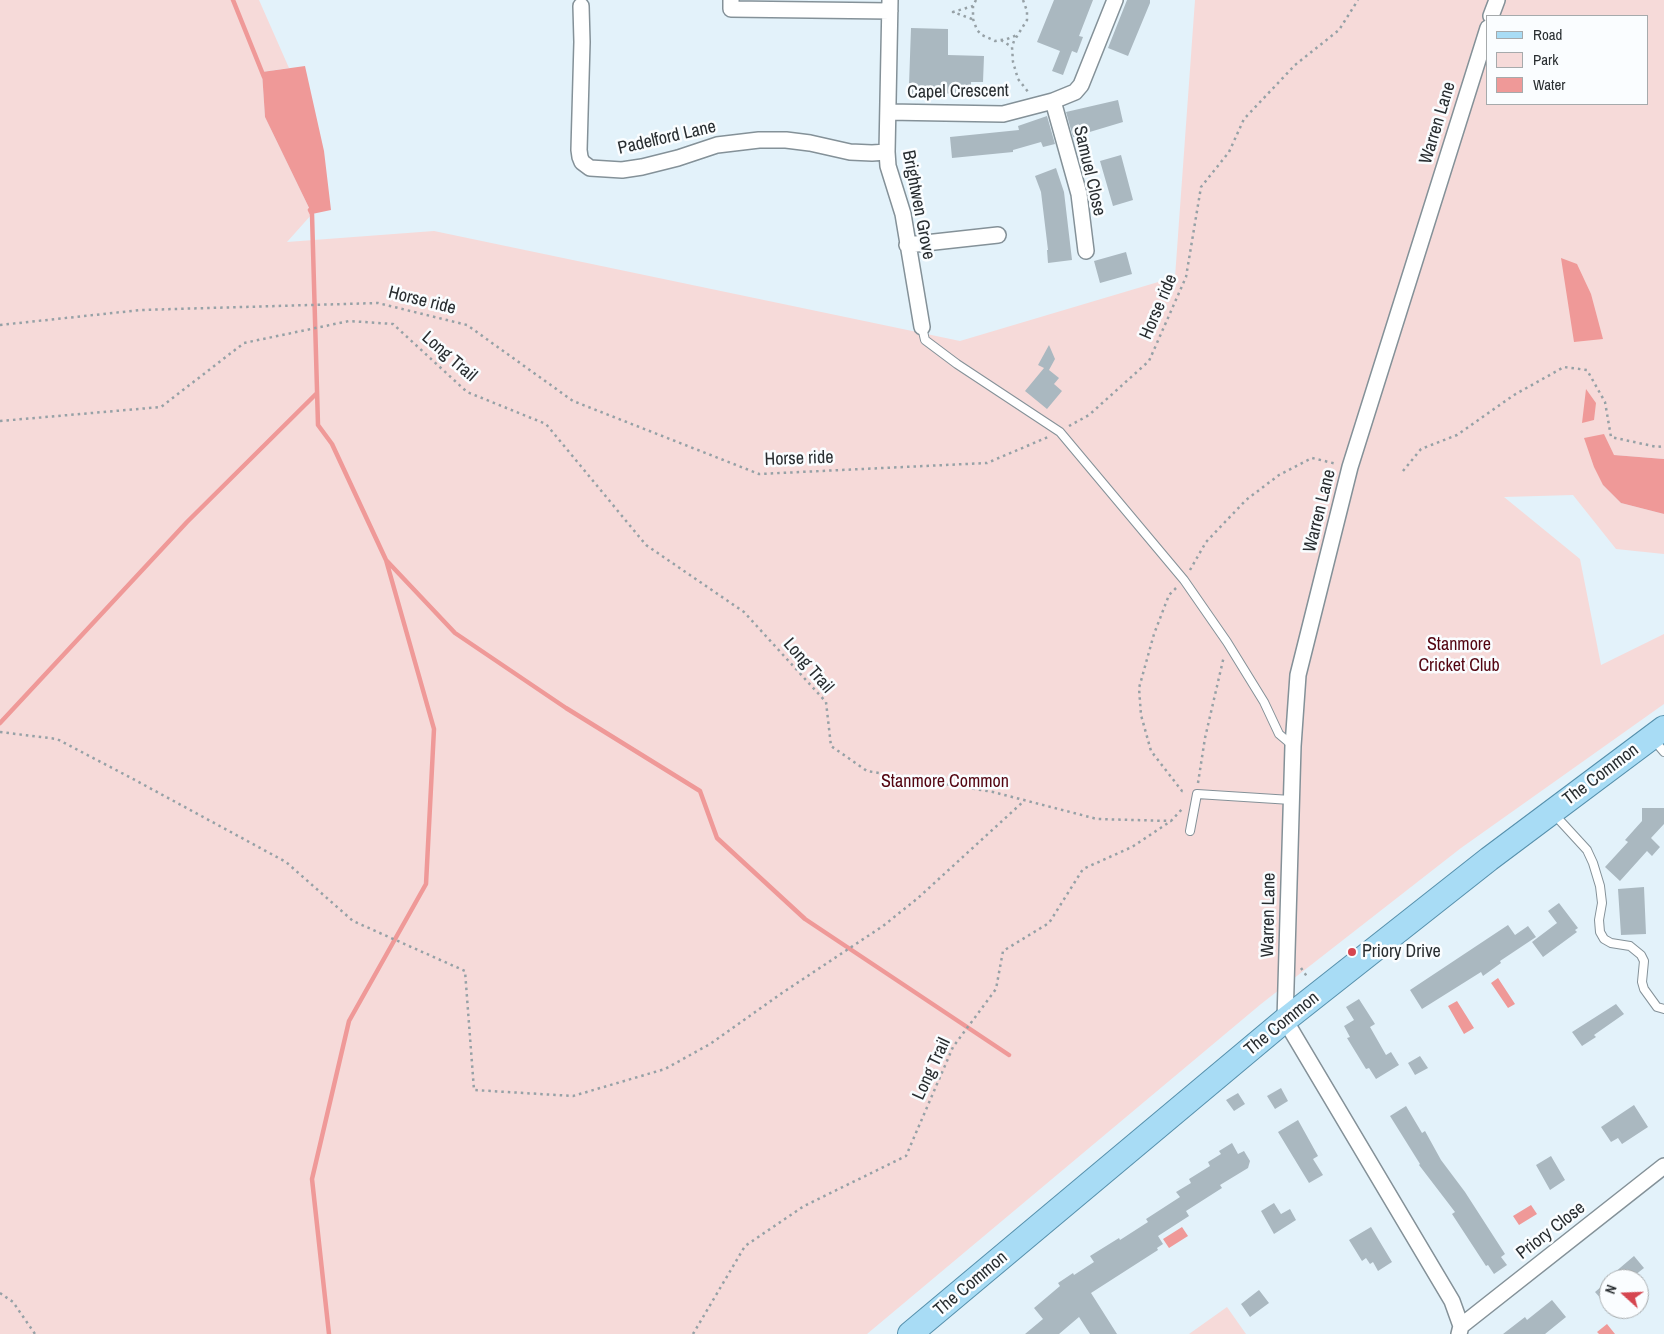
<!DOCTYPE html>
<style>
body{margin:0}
#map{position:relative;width:1664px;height:1334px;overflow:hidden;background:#e3f2fa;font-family:"Archivo Narrow",sans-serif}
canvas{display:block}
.legend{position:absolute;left:1486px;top:15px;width:162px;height:90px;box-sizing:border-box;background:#fafdff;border:1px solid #a6aaac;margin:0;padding:6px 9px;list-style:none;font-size:15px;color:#282d30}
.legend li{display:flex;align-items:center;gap:10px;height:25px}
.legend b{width:25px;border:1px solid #a6aaac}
.north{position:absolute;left:1599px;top:1269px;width:50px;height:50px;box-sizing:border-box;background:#fafdff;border:1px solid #a6aaac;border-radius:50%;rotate:290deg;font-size:14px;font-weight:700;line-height:20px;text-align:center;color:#282d30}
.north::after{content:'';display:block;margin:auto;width:18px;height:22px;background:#d64650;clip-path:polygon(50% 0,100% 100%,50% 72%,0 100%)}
</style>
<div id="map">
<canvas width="1664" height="1334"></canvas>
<ul class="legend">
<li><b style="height:6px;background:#a8dcf5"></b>Road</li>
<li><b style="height:14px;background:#f6dad9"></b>Park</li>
<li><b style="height:14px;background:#ef9998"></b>Water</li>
</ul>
<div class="north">N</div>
</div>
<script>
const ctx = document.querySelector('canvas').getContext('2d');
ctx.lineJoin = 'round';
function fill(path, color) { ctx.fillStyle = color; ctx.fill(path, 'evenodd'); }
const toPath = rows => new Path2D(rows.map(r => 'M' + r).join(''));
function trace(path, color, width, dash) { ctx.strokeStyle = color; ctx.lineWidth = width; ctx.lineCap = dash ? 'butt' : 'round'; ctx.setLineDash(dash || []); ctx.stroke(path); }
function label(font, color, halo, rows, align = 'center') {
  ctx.font = font + ' "Archivo Narrow",sans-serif'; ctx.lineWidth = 5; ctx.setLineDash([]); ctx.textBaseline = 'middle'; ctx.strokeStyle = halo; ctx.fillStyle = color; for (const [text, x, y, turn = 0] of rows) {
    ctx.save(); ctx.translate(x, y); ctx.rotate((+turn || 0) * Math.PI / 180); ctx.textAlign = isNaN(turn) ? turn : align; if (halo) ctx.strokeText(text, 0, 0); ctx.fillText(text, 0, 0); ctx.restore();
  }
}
const green = toPath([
 [0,0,259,0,289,68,262,72,265,117,312,214,287,242,434,231,960,341,1175,277,1195,0,1664,0,1664,459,1614,455,1603,485,1621,503,1664,514,1664,554,1616,549,1573,495,1504,497,1580,559,1601,665,1664,634,1664,704,1461,848,1261,1004,867,1334,0,1334],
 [1488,16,1648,16,1648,104,1488,104],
 [1227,1307,1246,1334,1189,1334]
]);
const water = toPath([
 [305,66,324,151,331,210,312,214,265,117,262,72],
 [1561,258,1577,264,1591,294,1603,339,1574,342],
 [1586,389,1596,403,1594,420,1582,423],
 [1604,434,1614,455,1664,459,1664,514,1621,503,1603,485,1594,467,1584,438],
 [1498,978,1515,1004,1508,1008,1491,983],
 [1457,1001,1474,1028,1464,1034,1448,1006],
 [1531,1205,1537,1214,1519,1225,1513,1216],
 [1182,1227,1188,1236,1169,1248,1163,1239],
 [1607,1324,1615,1334,1599,1334,1597,1332]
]);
const stream = toPath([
 [233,0,264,77],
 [310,210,312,214,318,425,332,444,386,560,455,633,566,708,700,791,717,838,805,919,1009,1055],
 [0,723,187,522,317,393],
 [329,1334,312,1179,349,1021,426,884,434,729,386,560]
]);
const building = toPath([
 [1054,0,1093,0,1079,36,1083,37,1077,53,1072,51,1063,75,1052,71,1060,51,1037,42],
 [1127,0,1150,0,1150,3,1128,56,1108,48],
 [911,28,948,29,948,55,984,56,983,82,971,82,971,94,922,93,916,98,910,98,906,94,906,88,909,85],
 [1118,100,1123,122,1073,137,1066,112],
 [1047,116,1055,144,1043,147,1041,142,1013,150,1013,152,952,158,950,137,1019,130,1018,126],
 [1121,155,1133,200,1113,206,1100,161],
 [1056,168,1064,192,1072,260,1048,263,1047,250,1048,250,1041,192,1035,176],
 [1126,252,1132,274,1100,283,1094,261],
 [1049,345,1055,359,1049,370,1059,378,1054,384,1062,391,1047,409,1025,391,1044,368,1038,365],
 [1642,808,1664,808,1664,824,1651,838,1660,847,1652,856,1647,851,1620,881,1605,867,1628,842,1625,840,1642,821],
 [1644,887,1646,934,1621,935,1618,889],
 [1559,903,1578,928,1575,930,1577,932,1543,957,1532,942,1557,923,1548,911],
 [1508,925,1515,935,1528,926,1536,937,1500,961,1501,963,1483,976,1481,972,1422,1009,1410,990],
 [1359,999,1375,1024,1370,1027,1386,1055,1391,1052,1399,1065,1376,1079,1369,1068,1366,1069,1347,1038,1350,1037,1344,1026,1354,1020,1346,1007],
 [1616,1004,1624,1014,1594,1035,1596,1037,1582,1046,1572,1032],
 [1420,1056,1428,1068,1415,1075,1408,1063],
 [1281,1088,1288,1101,1275,1109,1267,1096],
 [1238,1093,1245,1104,1234,1111,1226,1100],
 [1634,1105,1648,1127,1622,1144,1618,1138,1611,1142,1601,1127],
 [1406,1106,1422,1133,1425,1131,1441,1160,1465,1192,1505,1254,1501,1257,1507,1265,1494,1274,1488,1265,1486,1266,1452,1214,1455,1212,1419,1165,1420,1164,1390,1116],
 [1298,1120,1318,1156,1313,1159,1323,1175,1309,1183,1278,1132],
 [1232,1143,1238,1154,1244,1151,1250,1161,1248,1168,1220,1185,1222,1188,1186,1211,1189,1216,1158,1236,1163,1244,1157,1248,1158,1250,1091,1293,1117,1334,1090,1334,1079,1317,1059,1334,1025,1334,1043,1319,1034,1308,1060,1286,1058,1283,1073,1273,1074,1275,1094,1262,1090,1256,1119,1238,1120,1240,1148,1222,1146,1219,1180,1197,1176,1192,1191,1183,1189,1179,1210,1166,1208,1162,1221,1154,1219,1151],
 [1551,1156,1565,1180,1550,1190,1536,1165],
 [1274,1203,1281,1214,1290,1209,1296,1220,1274,1234,1261,1211],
 [1371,1227,1392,1262,1378,1271,1373,1262,1370,1264,1366,1258,1362,1261,1349,1240],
 [1634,1256,1644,1268,1630,1279,1607,1279],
 [1609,1280,1609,1296,1603,1301,1595,1292],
 [1259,1290,1269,1303,1250,1317,1241,1304],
 [1552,1300,1566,1317,1545,1334,1503,1334,1525,1317,1527,1320]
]);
const path = toPath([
 [976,0,973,6,973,19,977,30,982,35,995,41,1007,39,1017,35],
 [1023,0,1027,11,1027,20,1014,41,1012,47,1013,62,1018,79,1029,93],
 [972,19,953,12,973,6],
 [1001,40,1012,47],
 [0,325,141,310,378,303,467,325,573,401,759,474,987,463,1048,437],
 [0,421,161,407,244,343,349,321,393,324,467,392,546,424,646,545,744,612,826,702,831,746,867,771,993,792,1097,819,1171,821],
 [1069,426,1089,415,1149,361,1186,277,1201,187,1229,152,1244,119,1295,65,1339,30,1358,0],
 [1403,471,1421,449,1457,435,1514,395,1564,367,1587,370,1605,402,1611,437,1657,447,1664,446],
 [1190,570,1206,542,1246,500,1279,475,1312,458,1337,464],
 [1176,588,1169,595,1154,634,1139,688,1141,715,1151,751,1182,791,1186,792],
 [0,732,57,739,135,780,286,862,353,921,465,971,474,1090,573,1096,665,1069,710,1044,782,993,883,926,918,898,1025,800],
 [1198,783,1205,738,1224,656],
 [1301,968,1308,978],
 [0,1293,13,1302,35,1334],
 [693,1334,745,1246,804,1206,906,1156,953,1047,996,989,1003,951,1049,923,1083,869,1132,847,1171,821,1184,807]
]);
const service = toPath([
 [922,327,925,340,957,364,1060,432,1184,580,1227,642,1264,702,1279,734,1292,745],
 [1653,739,1664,752],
 [1553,813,1587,850,1593,863,1600,886,1602,903,1599,920,1600,932,1604,939,1611,943,1630,946,1641,955,1644,961,1642,982,1644,989,1657,1007,1664,1009],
 [1190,831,1197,794,1291,800]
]);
const minor = toPath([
 [731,0,731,9,890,11],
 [890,0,887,152,888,166,903,214,922,327],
 [581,6,582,42,579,150,580,157,582,162,590,168,622,170,642,167,678,158,717,145,759,140,786,140,810,143,850,152,872,153,887,152],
 [1491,16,1497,0],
 [1053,101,1079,194,1086,251],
 [888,112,1003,114,1053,101,1075,92,1081,85,1115,0],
 [907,245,998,235],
 [1461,1326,1664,1166],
 [1459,1334,1461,1326,1452,1301,1285,1020,1293,746,1298,675,1350,467,1488,28]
]);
const primary = toPath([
 [910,1334,1285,1020,1489,859,1664,728]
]);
const markers = [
 [1352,952,5,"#d64650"]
];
const streetNames = [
 ["Capel Crescent",958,92,-1],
 ["Warren Lane",1438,123,-73],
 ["Padelford Lane",667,138,-13],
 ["Samuel Close",1089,171,77],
 ["Brightwen Grove",918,205,79],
 ["Horse ride",422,301,14],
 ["Horse ride",1159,307,-67],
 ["Long Trail",449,357,41],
 ["Horse ride",799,459,-2],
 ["Warren Lane",1320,511,-76],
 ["Long Trail",808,666,49],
 ["The Common",1601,775,-37],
 ["Warren Lane",1269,915,-89],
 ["The Common",1282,1024,-39],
 ["Long Trail",932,1069,-65],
 ["Priory Close",1551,1231,-38],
 ["The Common",971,1284,-40]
];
const parkNames = [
 ["Stanmore",1459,645],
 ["Cricket Club",1459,666],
 ["Stanmore Common",945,782]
];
const poiNames = [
 ["Priory Drive",1362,952]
];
fill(green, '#f6dad9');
fill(water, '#ef9998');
trace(stream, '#ef9998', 4.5);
fill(building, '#aab8c0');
trace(service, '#849198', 10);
trace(minor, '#849198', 18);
trace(primary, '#5690ac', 26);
trace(path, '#96a1a6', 2.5, [2.5, 4]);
trace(service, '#fff', 8);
trace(minor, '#fff', 15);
trace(primary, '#a8dcf5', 24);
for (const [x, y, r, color] of markers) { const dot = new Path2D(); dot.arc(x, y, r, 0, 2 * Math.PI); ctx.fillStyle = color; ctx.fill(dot); trace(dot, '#fafdff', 2); }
label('18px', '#282d30', '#fafdff', streetNames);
label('18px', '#530511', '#fafdff', parkNames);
label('18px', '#282d30', '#fafdff', poiNames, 'left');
</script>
